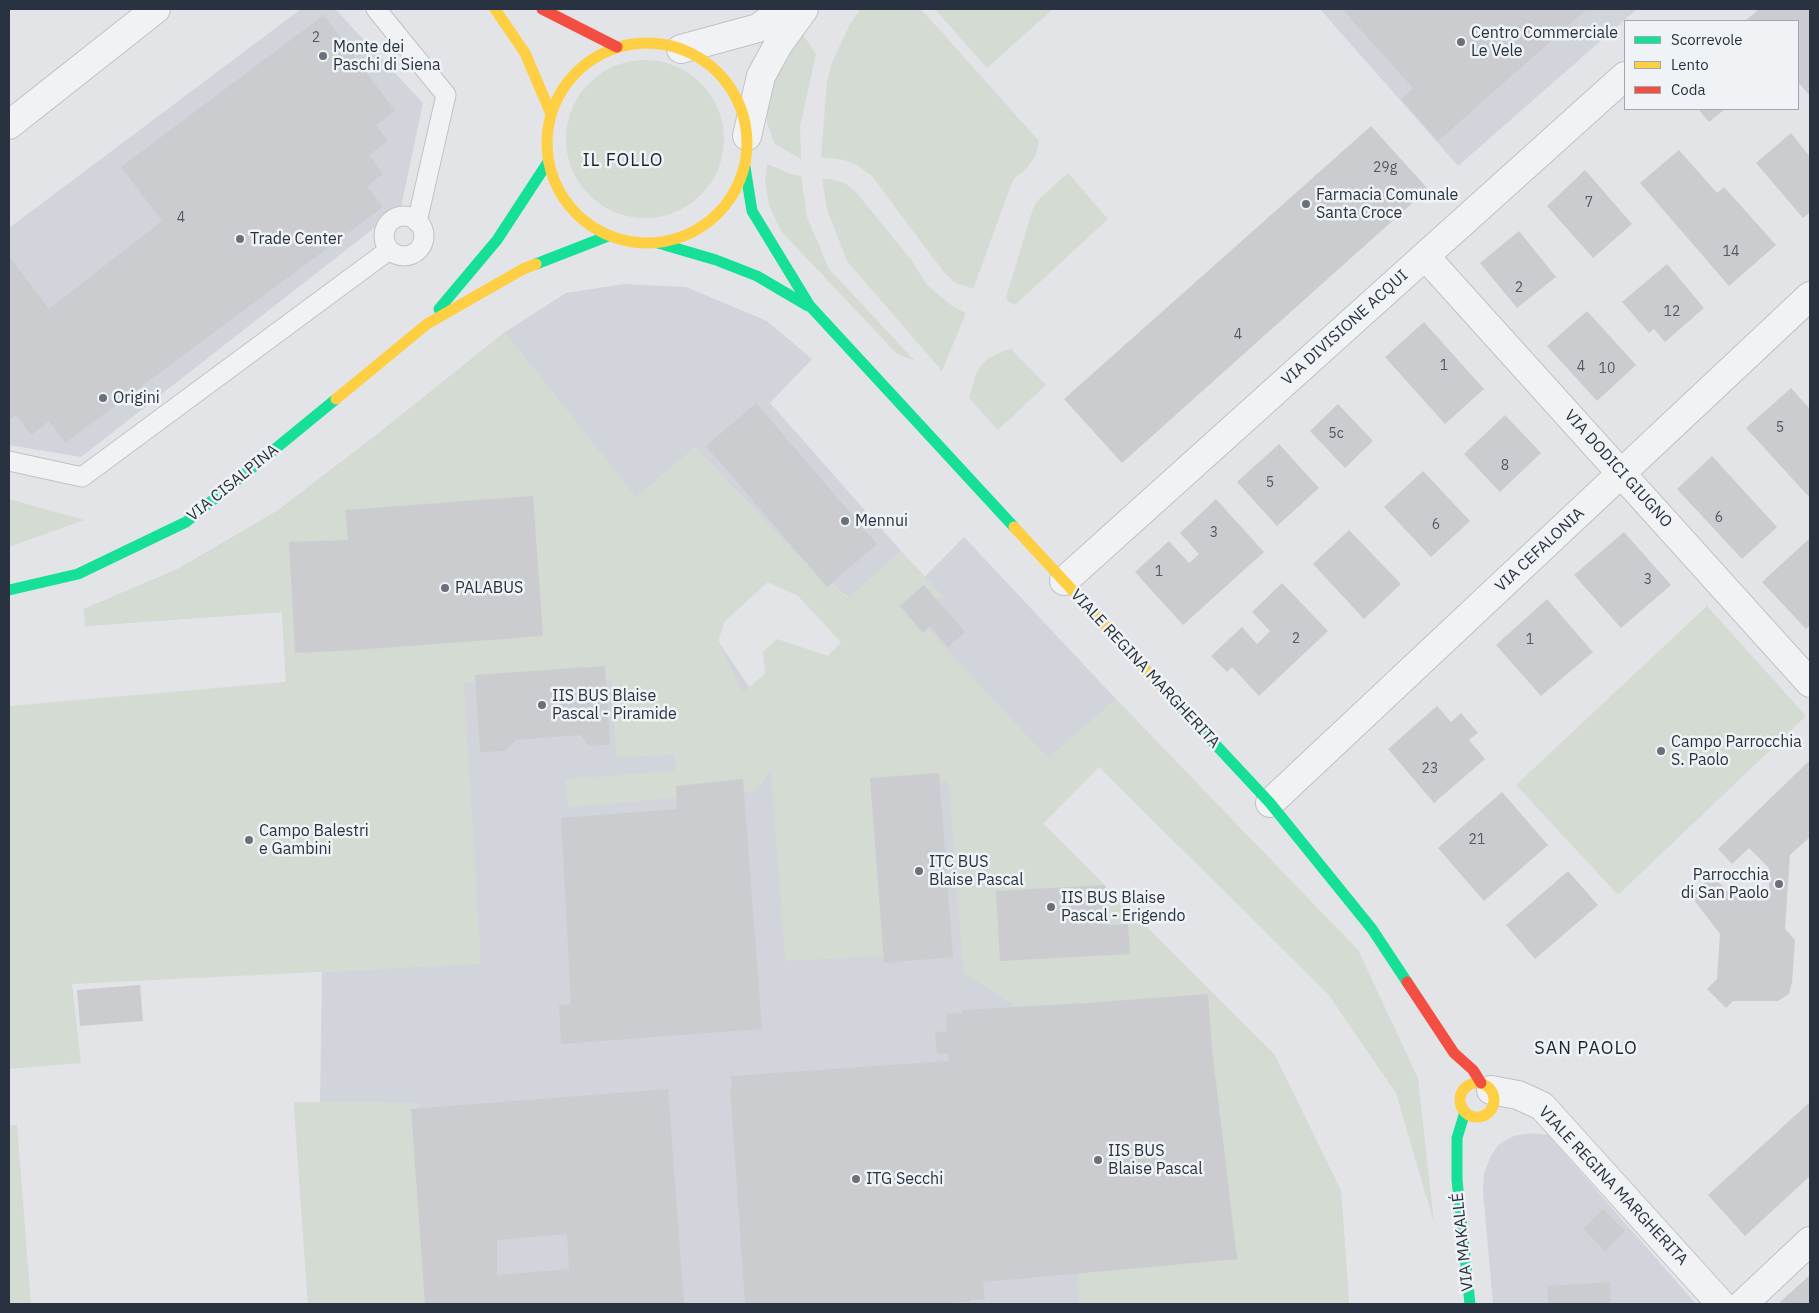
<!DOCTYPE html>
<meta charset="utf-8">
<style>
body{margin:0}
#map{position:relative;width:1819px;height:1313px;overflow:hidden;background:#e2e4e7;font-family:"IBM Plex Sans",sans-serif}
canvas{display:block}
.frame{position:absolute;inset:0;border:10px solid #293240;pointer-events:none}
.legend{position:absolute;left:1624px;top:20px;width:175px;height:90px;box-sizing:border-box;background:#f0f3f6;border:1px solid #a0a6ad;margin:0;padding:6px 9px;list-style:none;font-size:15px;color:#293240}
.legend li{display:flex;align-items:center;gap:10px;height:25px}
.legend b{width:25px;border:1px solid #a0a6ad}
</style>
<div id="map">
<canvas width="1819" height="1313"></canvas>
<div class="frame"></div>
<ul class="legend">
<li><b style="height:6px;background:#16e098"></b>Scorrevole</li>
<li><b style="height:6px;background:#ffcf43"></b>Lento</li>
<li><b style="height:6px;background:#f24e42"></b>Coda</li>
</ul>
</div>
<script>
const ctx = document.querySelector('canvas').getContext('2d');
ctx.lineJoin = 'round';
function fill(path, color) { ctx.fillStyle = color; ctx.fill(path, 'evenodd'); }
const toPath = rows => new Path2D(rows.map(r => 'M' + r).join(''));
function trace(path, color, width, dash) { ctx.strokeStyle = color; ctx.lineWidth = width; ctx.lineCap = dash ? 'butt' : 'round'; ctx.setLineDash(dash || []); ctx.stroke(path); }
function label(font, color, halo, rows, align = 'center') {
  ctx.font = font + ' "IBM Plex Sans",sans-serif'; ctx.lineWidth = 5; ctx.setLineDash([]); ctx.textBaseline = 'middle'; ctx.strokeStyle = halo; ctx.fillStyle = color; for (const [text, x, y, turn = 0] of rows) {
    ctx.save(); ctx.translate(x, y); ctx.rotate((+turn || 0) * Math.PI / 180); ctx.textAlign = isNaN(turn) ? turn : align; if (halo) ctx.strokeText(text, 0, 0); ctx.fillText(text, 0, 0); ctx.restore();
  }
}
const built = toPath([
 [301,9,335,9,423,103,401,207,81,457,9,445,9,228],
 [1320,9,1637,9,1458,166],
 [624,284,686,287,767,321,812,359,770,403,901,551,849,598,797,555,695,447,734,613,724,622,718,641,771,719,884,618,964,537,1116,699,1043,775,1043,824,1274,1054,1341,1191,1349,1304,308,1304,294,1105,320,1102,322,972,481,963,287,696,282,612,85,626,84,609,178,569,277,511,379,433,505,332,566,293],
 [1531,1133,1548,1135,1696,1304,1493,1304,1483,1191,1484,1173,1491,1156,1499,1144,1514,1136]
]);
const green = toPath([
 [861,9,921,9,1039,141,1036,155,1027,168,1014,179,1010,188,973,289,954,282,943,271,872,176,857,165,844,160,821,157,827,81,833,60,850,24],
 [935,9,1053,9,987,68],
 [801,32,816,54,800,126,801,159,775,144,767,123,767,110,776,69],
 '566 139a79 79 0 1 1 158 0a79 79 0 1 1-158 0Z',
 [767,164,791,174,801,176,807,217,829,269,915,361,897,354,781,231,769,205,765,181],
 [1068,173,1108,219,1015,305,1009,302,1006,297,1033,209,1037,201],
 [822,179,832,179,846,184,856,192,912,261,927,285,951,305,966,313,942,371,847,261,827,209],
 [505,332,636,497,695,447,797,555,848,598,901,551,942,595,917,617,1048,758,1116,699,1358,950,1418,1078,1434,1223,1396,1093,1328,994,1099,767,1043,824,1274,1054,1341,1191,1349,1304,1080,1304,1077,1286,1079,1273,1237,1259,1206,997,1017,1007,963,973,949,781,876,786,887,956,785,961,771,770,756,791,568,807,565,779,677,771,674,755,617,757,611,680,464,683,481,964,72,984,81,1063,9,1069,9,706,286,682,282,612,85,626,84,609,178,569,277,511,379,433],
 [768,582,798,596,841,642,828,656,777,639,763,652,765,674,743,692,718,641,724,622],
 [1011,349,1046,385,998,430,969,398,976,374,982,364,989,358,1003,351],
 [9,499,84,520,9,547],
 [1707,606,1806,716,1618,895,1516,785],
 [294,1102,419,1103,435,1304,308,1304],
 [9,1125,17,1125,31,1304,9,1304]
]);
const building = toPath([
 [1342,9,1587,9,1438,141,1401,99,1413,88],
 [1759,9,1807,9,1810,12,1810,96,1798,82,1798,21,1745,21],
 [324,15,395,111,376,125,388,141,369,155,383,174,367,186,383,207,65,443,49,421,31,435,16,415,9,420,9,256,49,309,162,221,121,167],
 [1698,109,1725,109,1709,122],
 [1371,126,1428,189,1122,463,1064,399],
 [1791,133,1810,157,1810,212,1803,218,1756,163],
 [1679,150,1717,193,1724,187,1776,245,1729,286,1640,183],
 [1585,170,1632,224,1593,258,1547,206],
 [1519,231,1556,277,1517,308,1480,263],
 [1667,264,1704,308,1665,342,1654,329,1649,333,1622,302],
 [1587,311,1636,365,1597,401,1547,346],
 [1424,322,1484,389,1445,424,1385,357],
 [1791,388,1810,409,1810,498,1746,428],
 [756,403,877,544,827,587,706,446],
 [1338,404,1373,441,1345,468,1310,431],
 [1505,415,1541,453,1500,492,1464,454],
 [1279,444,1319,488,1277,526,1237,482],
 [1712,456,1777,527,1742,559,1677,489],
 [1423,471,1470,521,1431,557,1384,507],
 [533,496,543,636,356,650,295,653,289,542,348,540,345,510],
 [1216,499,1264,552,1183,625,1135,572,1169,541,1189,563,1199,554,1180,533],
 [1349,530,1401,584,1364,619,1313,564],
 [1624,532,1671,585,1621,628,1574,575],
 [1810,538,1810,625,1806,629,1762,582],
 [1282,583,1328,631,1259,696,1232,667,1227,672,1211,656,1242,627,1257,644,1270,631,1252,612],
 [924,585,965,632,948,647,930,626,923,633,900,606],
 [1547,599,1593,652,1541,696,1496,645],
 [605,666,610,745,589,746,580,735,516,740,505,751,480,752,475,675],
 [1437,706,1451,722,1461,713,1478,733,1469,740,1485,759,1434,803,1388,749],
 [1809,761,1810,762,1810,837,1790,855,1785,929,1795,940,1792,982,1789,994,1778,1001,1733,1001,1726,1008,1707,989,1717,979,1720,934,1691,896,1712,875,1729,893,1769,895,1769,868,1749,848,1732,864,1718,849],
 [939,773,953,957,884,963,870,778],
 [743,779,762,1029,561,1044,559,1005,571,1004,561,818,677,809,676,786],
 [1502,792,1548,845,1484,901,1438,848],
 [1568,871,1598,905,1535,959,1506,925],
 [1105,885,1106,925,1128,924,1130,954,1000,961,996,891],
 [140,985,143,1021,80,1026,77,990],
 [1208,994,1212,1049,1237,1259,983,1282,985,1299,970,1300,970,1302,932,1304,745,1304,730,1087,732,1087,731,1076,949,1061,948,1053,937,1054,935,1032,947,1031,946,1014,962,1013,962,1010,1087,1003],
 [668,1089,684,1304,425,1304,411,1109],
 [567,1234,569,1269,497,1275,497,1240],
 [1810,1102,1810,1176,1745,1236,1708,1195],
 [1603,1209,1625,1231,1605,1251,1583,1229],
 [1810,1275,1810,1304,1782,1304,1780,1302],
 [1610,1282,1611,1304,1548,1304,1547,1286]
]);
const lane = toPath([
 [376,9,446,95,417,222],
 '384 236a20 20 0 1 1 40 0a20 20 0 1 1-40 0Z',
 [9,461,82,477,389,250]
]);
const street = toPath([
 [681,49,758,28,784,9],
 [9,125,156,9],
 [747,136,761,76,778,45,804,9],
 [1425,256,1810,683],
 [1064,581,1625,76],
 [1270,803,1810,296],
 [1491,1090,1518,1095,1542,1106,1721,1304],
 [1743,1304,1810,1241]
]);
const fast = toPath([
 [745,167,752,211,810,306,1014,527],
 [658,243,716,260,757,276,808,306],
 [536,264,608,236],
 [439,309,497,240,548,162],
 [9,590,78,574,186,522,336,399],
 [1173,699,1270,803,1372,929,1407,982],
 [1465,1112,1457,1138,1457,1180,1470,1304]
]);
const slow = toPath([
 [495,9,525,53,551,114],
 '547 143a100 100 0 1 1 200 0a100 100 0 1 1-200 0Z',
 [336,399,427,324,523,269,536,264],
 [1014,527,1173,699],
 '1460 1100a17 17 0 1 1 34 0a17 17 0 1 1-34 0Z'
]);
const jam = toPath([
 [542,9,617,47],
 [1407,982,1454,1053,1473,1070,1481,1083]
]);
const markers = [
 [1461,42,5,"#6a707a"],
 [323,56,5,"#6a707a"],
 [1306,204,5,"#6a707a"],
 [240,239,5,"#6a707a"],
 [103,398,5,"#6a707a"],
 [845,521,5,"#6a707a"],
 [445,588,5,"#6a707a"],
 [542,705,5,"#6a707a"],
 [1661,751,5,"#6a707a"],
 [249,840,5,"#6a707a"],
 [919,871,5,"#6a707a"],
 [1779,884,5,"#6a707a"],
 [1051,907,5,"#6a707a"],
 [1098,1160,5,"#6a707a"],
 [856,1179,5,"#6a707a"]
];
const numberNames = [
 ["2",316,38],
 ["29g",1385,168],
 ["7",1589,203],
 ["4",181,218],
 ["14",1731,252],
 ["2",1519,288],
 ["12",1672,312],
 ["4",1238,335],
 ["1",1444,366],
 ["4",1581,367],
 ["10",1607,369],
 ["5",1780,428],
 ["5c",1336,434],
 ["8",1505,466],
 ["5",1270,483],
 ["6",1719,518],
 ["6",1436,525],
 ["3",1214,533],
 ["1",1159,572],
 ["3",1648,580],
 ["2",1296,639],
 ["1",1530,640],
 ["23",1430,769],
 ["21",1477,840]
];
const poiNames = [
 ["Centro Commerciale",1471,33],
 ["Le Vele",1471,51],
 ["Monte dei",333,47],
 ["Paschi di Siena",333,65],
 ["Farmacia Comunale",1316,195],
 ["Santa Croce",1316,213],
 ["Trade Center",250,239],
 ["Origini",113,398],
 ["Mennui",855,521],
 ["PALABUS",455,588],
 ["IIS BUS Blaise",552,696],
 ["Pascal - Piramide",552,714],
 ["Campo Parrocchia",1671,742],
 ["S. Paolo",1671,760],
 ["Campo Balestri",259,831],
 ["e Gambini",259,849],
 ["ITC BUS",929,862],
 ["Blaise Pascal",929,880],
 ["Parrocchia",1769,875,"right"],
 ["di San Paolo",1769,893,"right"],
 ["IIS BUS Blaise",1061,898],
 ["Pascal - Erigendo",1061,916],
 ["IIS BUS",1108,1151],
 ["Blaise Pascal",1108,1169],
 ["ITG Secchi",866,1179]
];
const streetNames = [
 ["VIA DIVISIONE ACQUI",1345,328,-42],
 ["VIA DODICI GIUGNO",1618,469,48],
 ["VIA CISALPINA",233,483,-39],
 ["VIA CEFALONIA",1540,550,-43],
 ["VIALE REGINA MARGHERITA",1145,669,47],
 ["VIALE REGINA MARGHERITA",1613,1186,47],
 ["VIA MAKALLÉ",1463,1242,-96]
];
const neighbourhoodNames = [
 ["IL FOLLO",623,161],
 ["SAN PAOLO",1586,1049]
];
fill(built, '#d1d4da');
fill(green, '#d3dbd3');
fill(building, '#cbcccf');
trace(lane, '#c0c2c5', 21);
trace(street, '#c0c2c5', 30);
trace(lane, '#f1f2f4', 19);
trace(street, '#f1f2f4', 28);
trace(fast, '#16e098', 11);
trace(slow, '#ffcf43', 11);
trace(jam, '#f24e42', 11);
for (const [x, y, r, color] of markers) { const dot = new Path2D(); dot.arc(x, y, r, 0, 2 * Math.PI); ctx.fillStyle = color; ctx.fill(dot); trace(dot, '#f0f3f6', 2); }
label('14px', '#525964', null, numberNames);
label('16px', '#293240', '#f0f3f6', poiNames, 'left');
label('16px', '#293240', '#f0f3f6', streetNames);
ctx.letterSpacing = '1px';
label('18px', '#1c2331', '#f0f3f6', neighbourhoodNames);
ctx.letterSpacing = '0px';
</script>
